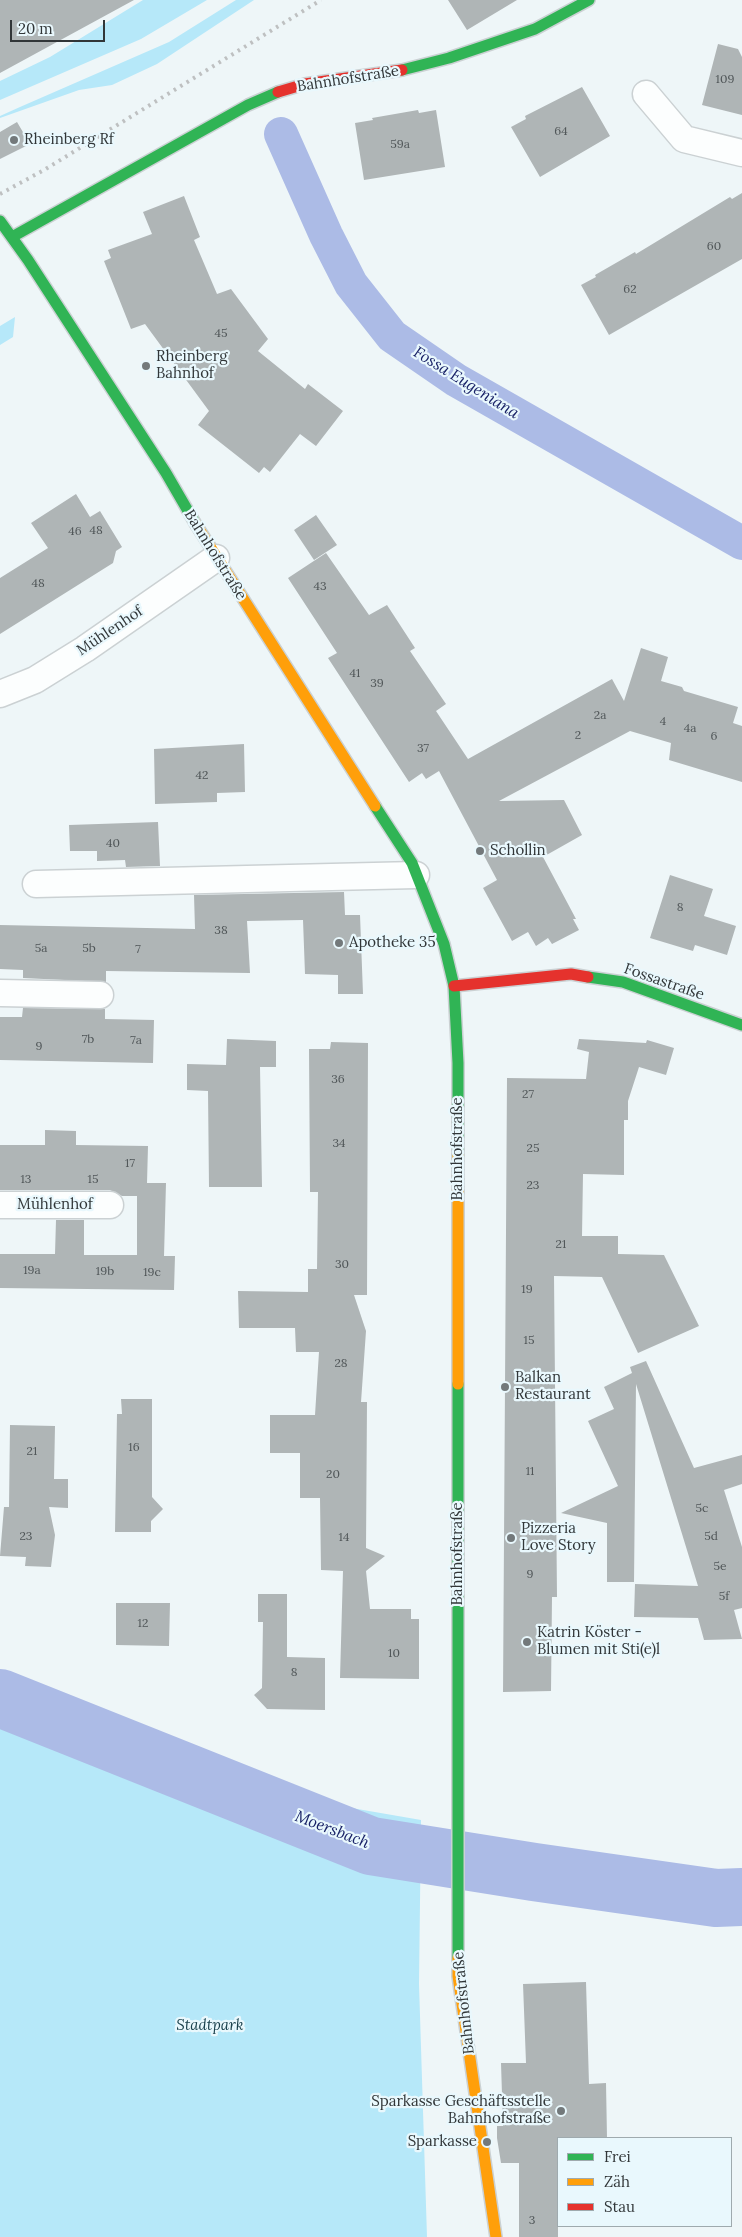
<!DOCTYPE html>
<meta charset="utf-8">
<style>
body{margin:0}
#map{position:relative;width:742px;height:2237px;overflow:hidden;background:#eef6f8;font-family:Lora,serif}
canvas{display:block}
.legend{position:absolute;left:557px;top:2137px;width:175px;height:90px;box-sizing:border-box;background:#e9f8fd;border:1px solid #9faaae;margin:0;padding:6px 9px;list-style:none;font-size:15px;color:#313638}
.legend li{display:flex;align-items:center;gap:10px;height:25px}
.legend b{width:25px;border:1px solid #9faaae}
.scale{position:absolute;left:10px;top:20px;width:95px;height:22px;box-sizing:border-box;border:2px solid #313638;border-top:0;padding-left:6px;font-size:15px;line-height:18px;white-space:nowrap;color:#313638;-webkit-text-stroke:4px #e9f8fd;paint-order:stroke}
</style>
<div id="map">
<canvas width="742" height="2237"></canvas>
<ul class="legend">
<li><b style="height:6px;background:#30b455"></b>Frei</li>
<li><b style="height:6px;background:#ff9f0a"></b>Zäh</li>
<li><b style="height:6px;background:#e5322d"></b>Stau</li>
</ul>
<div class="scale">20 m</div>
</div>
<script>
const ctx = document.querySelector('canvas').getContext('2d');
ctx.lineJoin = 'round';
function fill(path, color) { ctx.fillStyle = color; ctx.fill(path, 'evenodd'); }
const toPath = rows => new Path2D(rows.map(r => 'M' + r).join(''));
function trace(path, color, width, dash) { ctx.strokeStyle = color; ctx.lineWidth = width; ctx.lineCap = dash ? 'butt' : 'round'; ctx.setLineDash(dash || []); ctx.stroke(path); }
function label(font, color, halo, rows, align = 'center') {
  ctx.font = font + ' Lora,serif'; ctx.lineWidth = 4.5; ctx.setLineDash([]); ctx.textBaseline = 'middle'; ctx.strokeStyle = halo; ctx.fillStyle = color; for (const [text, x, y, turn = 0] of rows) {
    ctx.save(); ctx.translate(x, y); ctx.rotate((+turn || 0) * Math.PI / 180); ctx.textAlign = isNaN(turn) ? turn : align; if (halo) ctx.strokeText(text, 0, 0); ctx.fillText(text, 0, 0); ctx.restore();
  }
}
const green = toPath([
 [143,0,207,0,141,39,0,100,0,81,50,57],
 [236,0,254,0,157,64,112,85,79,90,0,118,0,116,20,107,169,42],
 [15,317,13,337,0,345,0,326],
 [0,1672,185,1754,317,1802,421,1820,419,1984,427,2237,0,2237]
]);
const canal = toPath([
 [281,134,326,235,351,284,392,336,456,380,742,543]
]);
const river = toPath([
 [0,1698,371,1846,534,1872,716,1898,742,1897]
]);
const building = toPath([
 [0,0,134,0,0,73],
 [448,0,517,0,467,30],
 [718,44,738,49,742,57,742,115,702,105],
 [582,87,610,136,540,177,511,127,526,119,525,116],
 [418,110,419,113,436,110,445,167,364,180,355,123,373,120,372,118],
 [17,122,30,144,0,159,0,132],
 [742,193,742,259,609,335,581,285,596,277,595,275,635,252,636,254,730,197,732,199],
 [184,196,200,237,194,240,217,294,231,289,268,339,258,351,305,389,308,384,343,411,316,446,300,434,270,472,264,467,259,473,198,425,209,411,145,324,131,329,104,261,111,258,108,250,152,234,143,212],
 [76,494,90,517,100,511,122,547,116,551,113,563,0,634,0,578,48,548,31,523],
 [316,515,337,545,314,560,294,530],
 [326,553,369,615,387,605,415,648,410,651,446,704,436,711,468,759,612,679,624,701,641,648,668,657,661,681,682,687,684,691,738,707,733,723,742,726,742,782,669,760,671,743,630,731,499,801,564,800,582,835,543,857,576,919,573,919,579,930,552,944,548,938,536,946,528,932,512,941,483,888,497,880,439,771,426,779,422,773,409,782,328,658,337,653,288,578],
 [244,744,245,792,217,793,217,802,155,804,154,749],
 [158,822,160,866,126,867,125,860,97,861,97,851,70,851,69,825],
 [670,875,713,889,704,916,736,926,727,955,695,945,693,951,650,938],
 [344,892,345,915,360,915,363,994,338,994,338,975,305,974,303,920,247,921,250,973,106,971,106,982,23,978,23,970,0,969,0,925,195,929,194,895],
 [23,1008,105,1009,105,1019,154,1020,153,1063,0,1060,0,1017,22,1017],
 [227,1039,276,1041,276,1067,260,1067,262,1187,209,1187,208,1091,187,1090,187,1064,226,1065],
 [579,1039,646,1043,647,1040,674,1048,666,1075,639,1067,628,1101,628,1120,624,1120,624,1175,583,1174,582,1236,618,1236,618,1254,664,1255,699,1326,638,1353,602,1277,554,1276,557,1597,552,1597,551,1691,503,1692,507,1078,586,1079,589,1052,577,1049],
 [331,1042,368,1043,367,1295,354,1295,366,1331,361,1402,367,1402,366,1548,385,1556,366,1571,370,1609,411,1609,411,1619,419,1619,419,1679,340,1678,343,1571,321,1570,320,1498,300,1498,300,1453,270,1453,270,1415,315,1415,319,1352,296,1352,295,1328,239,1328,238,1291,308,1292,308,1269,317,1269,318,1192,310,1192,309,1049,330,1049],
 [45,1130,76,1131,76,1145,148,1146,147,1183,166,1183,164,1256,175,1256,174,1290,0,1288,0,1254,55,1254,56,1220,84,1220,84,1255,137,1255,137,1196,122,1196,110,1190,0,1190,0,1145,45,1145],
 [646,1361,694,1468,742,1455,742,1484,724,1490,742,1547,742,1608,734,1610,742,1639,704,1640,698,1618,634,1617,635,1584,698,1586,636,1384,634,1582,607,1582,607,1523,561,1513,618,1486,588,1421,614,1409,604,1387,632,1373,630,1367],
 [121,1399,152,1399,152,1497,163,1509,151,1521,151,1532,115,1532,117,1414,122,1414],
 [10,1425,55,1426,54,1479,68,1479,68,1508,49,1507,55,1535,51,1567,25,1566,26,1557,0,1556,4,1507,9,1507],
 [258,1594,287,1594,287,1657,325,1658,325,1710,267,1709,254,1695,262,1688,263,1622,258,1622],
 [116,1603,170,1603,169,1646,116,1645],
 [586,1982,589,2084,606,2083,607,2138,558,2138,558,2237,519,2237,519,2163,501,2163,497,2138,497,2126,503,2126,501,2063,526,2063,523,1984]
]);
const street = toPath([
 [646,94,684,139,742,153],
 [0,694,35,680,85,649,216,558],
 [36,884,416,875],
 [0,993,100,995],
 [0,1205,110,1205]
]);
const fast = toPath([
 [402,70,449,58,535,29,589,0],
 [0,221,28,260,166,473,195,523],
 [12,237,248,105,278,92],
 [375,806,412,863,444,944,454,986,458,1063,458,1154],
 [588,977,623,982,742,1025],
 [458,1384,458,1958]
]);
const slow = toPath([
 [195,523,375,806],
 [458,1154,458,1384],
 [458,1958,458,1976,496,2237]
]);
const jam = toPath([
 [278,92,305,84,402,70],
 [454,986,571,974,588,977]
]);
const rail = toPath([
 [0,194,44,170,321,0]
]);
const markers = [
 [14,140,5,"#73797b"],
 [146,366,5,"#73797b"],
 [480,851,5,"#73797b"],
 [339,943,5,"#73797b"],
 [505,1387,5,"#73797b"],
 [511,1538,5,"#73797b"],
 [527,1642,5,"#73797b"],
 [561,2111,5,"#73797b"],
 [487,2142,5,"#73797b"]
];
const numberNames = [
 ["109",725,80],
 ["64",561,132],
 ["59a",400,145],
 ["60",714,247],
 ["62",630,290],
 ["45",221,334],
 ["48",96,531],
 ["46",75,532],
 ["48",38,584],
 ["43",320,587],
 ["41",355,674],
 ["39",377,684],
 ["2a",600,716],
 ["4",663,722],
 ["4a",690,729],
 ["2",578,736],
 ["6",714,737],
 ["37",423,749],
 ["42",202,776],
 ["40",113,844],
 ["8",680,908],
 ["38",221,931],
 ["5a",41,949],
 ["5b",89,949],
 ["7",138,950],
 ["7b",88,1040],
 ["7a",136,1041],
 ["9",39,1047],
 ["36",338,1080],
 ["27",528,1095],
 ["34",339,1144],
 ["25",533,1149],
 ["17",130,1164],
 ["13",26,1180],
 ["15",93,1180],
 ["23",533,1186],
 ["21",561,1245],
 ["30",342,1265],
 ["19a",32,1271],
 ["19b",105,1272],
 ["19c",152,1273],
 ["19",527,1290],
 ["15",529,1341],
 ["28",341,1364],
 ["16",134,1448],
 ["21",32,1452],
 ["11",530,1472],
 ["20",333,1475],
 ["5c",702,1509],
 ["23",26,1537],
 ["5d",711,1537],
 ["14",344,1538],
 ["5e",720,1567],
 ["9",530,1575],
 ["5f",724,1597],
 ["12",143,1624],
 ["10",394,1654],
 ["8",294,1673],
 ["3",532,2221]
];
const streetNames = [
 ["Bahnhofstraße",348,79,-9],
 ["Bahnhofstraße",215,555,58],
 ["Mühlenhof",110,631,-34],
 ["Fossastraße",664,982,19],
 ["Bahnhofstraße",458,1149,-90],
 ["Mühlenhof",55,1205],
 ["Bahnhofstraße",458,1554,-90],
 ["Bahnhofstraße",464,2003,-96]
];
const poiNames = [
 ["Rheinberg Rf",24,140],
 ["Rheinberg",156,357],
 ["Bahnhof",156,374],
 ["Schollin",490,851],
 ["Apotheke 35",349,943],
 ["Balkan",515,1378],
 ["Restaurant",515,1395],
 ["Pizzeria",521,1529],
 ["Love Story",521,1546],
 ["Katrin Köster -",537,1633],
 ["Blumen mit Sti(e)l",537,1650],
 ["Sparkasse Geschäftsstelle",551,2102,"right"],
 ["Bahnhofstraße",551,2119,"right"],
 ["Sparkasse",477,2142,"right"]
];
const parkNames = [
 ["Stadtpark",210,2026]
];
const waterNames = [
 ["Fossa Eugeniana",466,383,32],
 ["Moersbach",332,1830,21]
];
fill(green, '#b6e8f9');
trace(canal, '#acbbe6', 34);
trace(river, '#acbbe6', 58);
fill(building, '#afb5b6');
trace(street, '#cbd1d3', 29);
trace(fast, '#cbd1d3', 14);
trace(slow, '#cbd1d3', 14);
trace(jam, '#cbd1d3', 14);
trace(street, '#fcfefe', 26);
trace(fast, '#30b455', 11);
trace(slow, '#ff9f0a', 11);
trace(jam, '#e5322d', 11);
trace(rail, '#bec0c1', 4, [2.5, 5]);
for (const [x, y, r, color] of markers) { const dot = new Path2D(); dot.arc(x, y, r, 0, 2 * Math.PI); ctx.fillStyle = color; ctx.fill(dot); trace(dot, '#e9f8fd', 2); }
label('12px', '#505658', null, numberNames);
label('15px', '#313638', '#e9f8fd', streetNames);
label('15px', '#313638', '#e9f8fd', poiNames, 'left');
label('italic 15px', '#173e4a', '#e9f8fd', parkNames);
label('italic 16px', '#192267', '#e9f8fd', waterNames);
</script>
